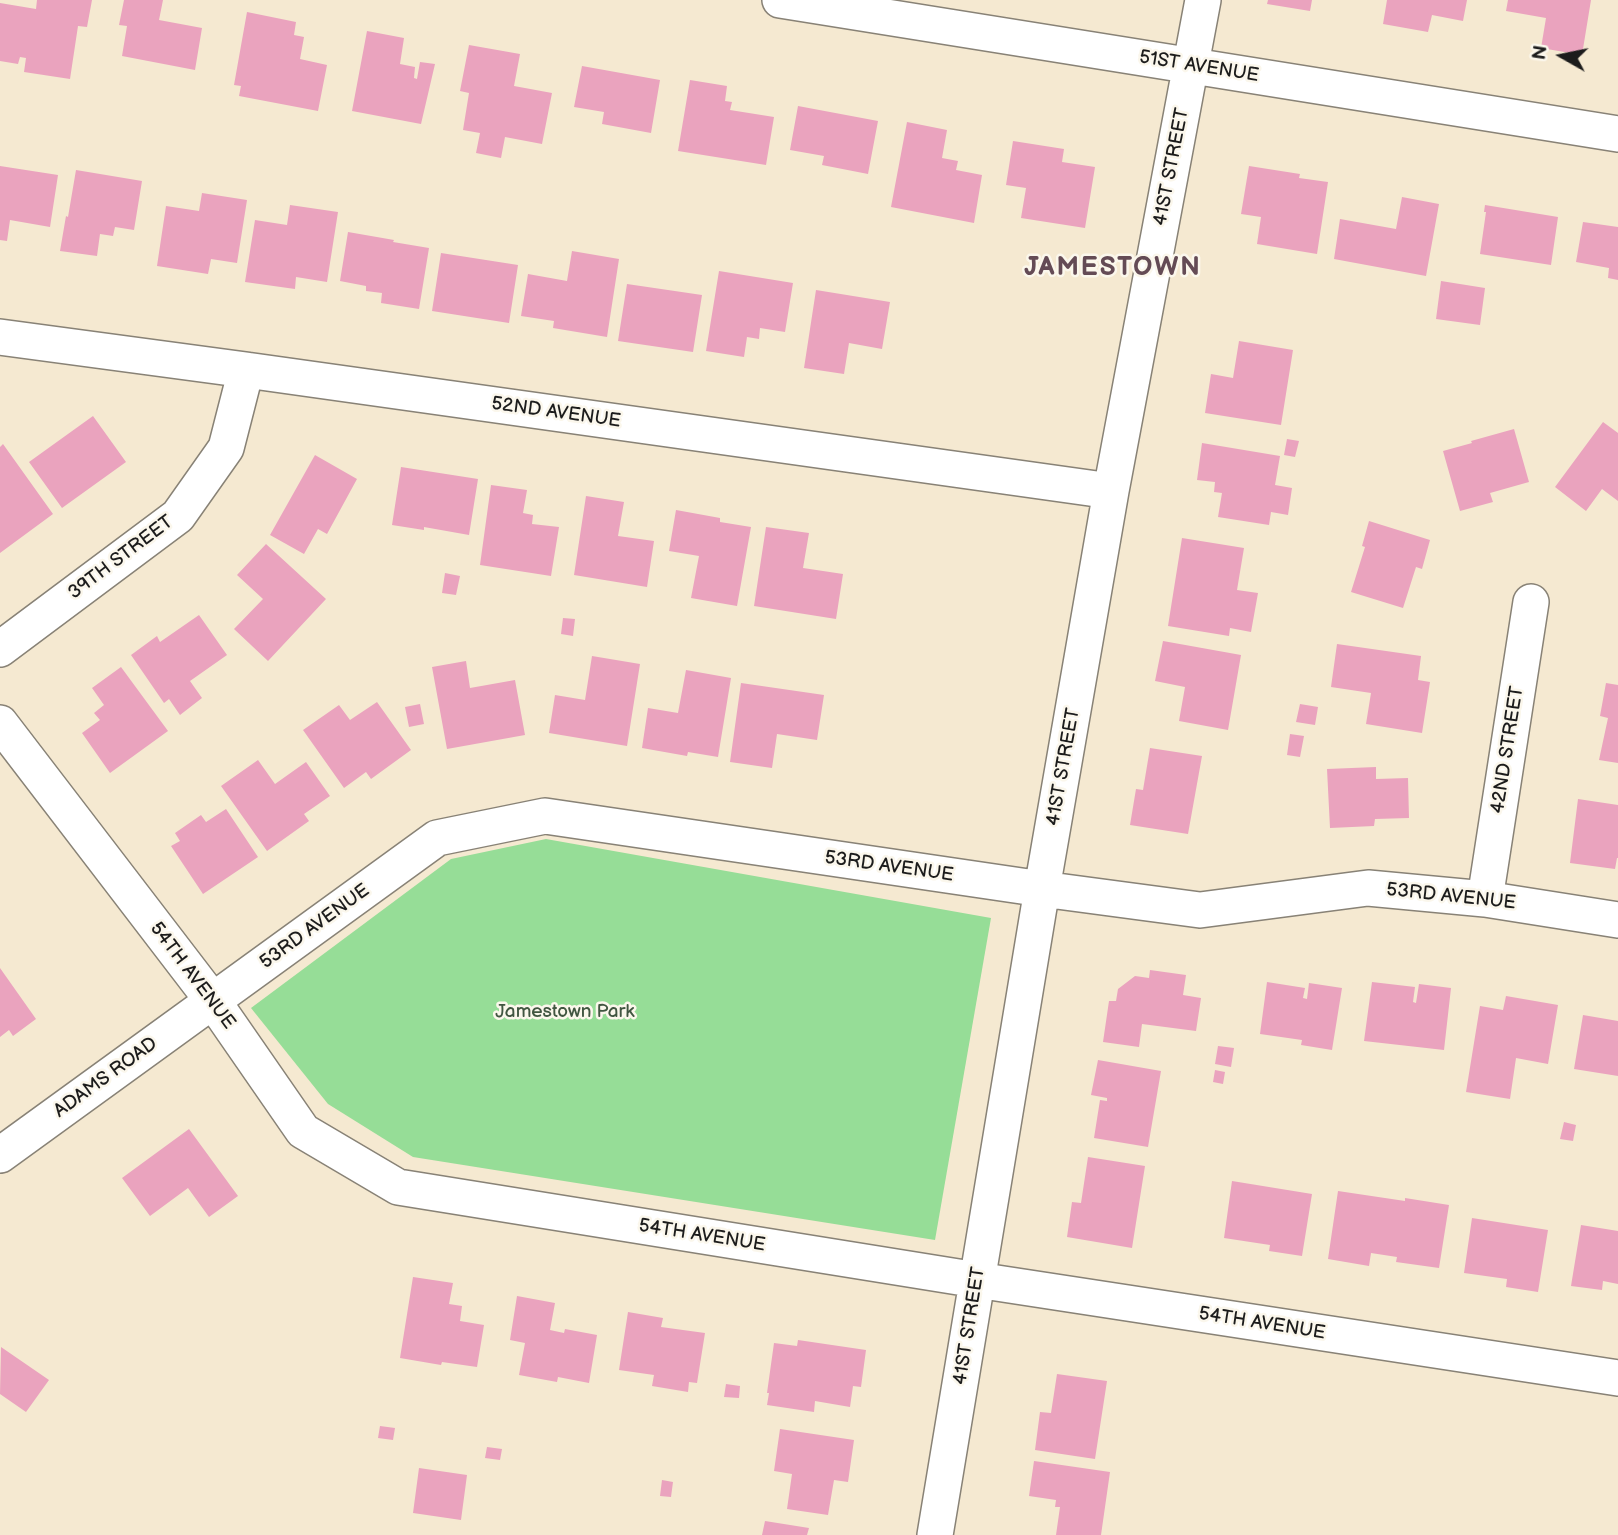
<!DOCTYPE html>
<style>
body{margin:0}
#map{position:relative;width:1618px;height:1535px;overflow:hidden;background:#f5e9d1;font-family:"Balsamiq Sans",sans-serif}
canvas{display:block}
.north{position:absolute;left:1527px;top:21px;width:70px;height:70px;-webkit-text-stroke:5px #fbf7ec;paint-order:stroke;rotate:279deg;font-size:19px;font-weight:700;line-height:28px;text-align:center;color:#1c1c1c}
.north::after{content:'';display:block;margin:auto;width:24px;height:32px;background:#1c1c1c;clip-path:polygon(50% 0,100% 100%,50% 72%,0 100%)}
</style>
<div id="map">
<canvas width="1618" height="1535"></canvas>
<div class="north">N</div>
</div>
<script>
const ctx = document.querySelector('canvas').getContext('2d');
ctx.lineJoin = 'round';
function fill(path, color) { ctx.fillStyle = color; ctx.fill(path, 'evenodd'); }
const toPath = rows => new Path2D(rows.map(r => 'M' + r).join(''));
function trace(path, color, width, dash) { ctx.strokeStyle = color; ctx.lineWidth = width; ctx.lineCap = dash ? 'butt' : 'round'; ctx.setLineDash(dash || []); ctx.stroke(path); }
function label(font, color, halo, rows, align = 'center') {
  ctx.font = font + ' "Balsamiq Sans",sans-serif'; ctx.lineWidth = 5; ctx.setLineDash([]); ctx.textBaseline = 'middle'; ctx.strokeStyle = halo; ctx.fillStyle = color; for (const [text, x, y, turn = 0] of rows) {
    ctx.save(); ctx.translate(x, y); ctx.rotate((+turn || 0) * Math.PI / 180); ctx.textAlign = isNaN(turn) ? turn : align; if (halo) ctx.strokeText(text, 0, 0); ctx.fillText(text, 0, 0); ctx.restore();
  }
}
const green = toPath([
 [546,839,991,918,935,1240,413,1157,328,1104,251,1008,451,859]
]);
const building = toPath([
 [37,0,92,0,87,27,78,26,70,79,24,72,26,58,20,57,18,64,0,61,0,3,36,9],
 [124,0,163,0,159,20,202,28,195,70,122,56,127,26,119,25],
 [1268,0,1312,0,1310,11,1267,4],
 [1387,0,1467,0,1463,21,1432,15,1428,32,1383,24],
 [1508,0,1591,0,1582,55,1541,48,1546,18,1506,11],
 [247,12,296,22,294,35,304,37,300,59,327,65,318,111,239,96,241,86,234,85],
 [367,31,404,38,400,64,415,67,414,78,417,79,420,62,435,64,421,124,352,111],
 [469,45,520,54,514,86,552,93,542,144,505,137,501,158,476,153,480,133,463,130,469,93,460,91],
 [582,66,660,80,651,133,602,124,604,112,574,107],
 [690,80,727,86,725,101,732,102,730,110,774,117,766,165,678,151],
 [798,106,878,121,868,174,822,165,824,156,790,150],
 [907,122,947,130,942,158,958,161,956,170,982,175,974,223,891,207],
 [1013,141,1064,149,1062,162,1095,167,1085,228,1021,218,1026,188,1006,185],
 [0,166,58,175,50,227,10,220,7,241,0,240],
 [1249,166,1300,174,1299,178,1328,182,1317,254,1257,244,1261,217,1241,214],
 [76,170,142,181,134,230,115,227,113,236,100,234,97,256,60,251,66,216,68,217],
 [202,193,247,200,237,263,211,259,208,274,157,266,166,206,199,211],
 [1402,197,1439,204,1426,276,1334,259,1340,219,1396,229],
 [290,205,338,212,327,282,296,277,295,289,245,282,255,220,287,225],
 [1485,205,1558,217,1551,265,1480,254,1486,212,1484,212],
 [1583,222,1618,227,1618,280,1608,278,1609,268,1576,262],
 [348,232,394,240,393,242,429,248,419,309,381,303,382,293,366,291,366,286,340,281],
 [572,251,619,259,607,337,553,328,554,321,521,316,528,274,567,281],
 [441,253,518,265,509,323,432,311],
 [719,271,793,283,785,332,760,328,759,339,747,337,744,357,706,351],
 [1441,281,1485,288,1480,325,1436,319],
 [627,284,702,295,693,352,618,341],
 [816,290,890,302,882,349,849,343,844,374,804,368],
 [1239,341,1293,350,1281,425,1205,413,1211,374,1233,378],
 [93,416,126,462,62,508,29,462],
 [1603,422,1618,433,1618,501,1602,489,1586,511,1555,487],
 [1514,429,1529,482,1490,493,1493,502,1460,511,1443,451,1472,443,1471,441],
 [1287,439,1299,441,1295,457,1284,455],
 [1202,443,1280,456,1275,485,1292,488,1288,515,1271,512,1269,525,1218,517,1222,493,1214,492,1215,482,1197,480],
 [3,444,53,514,0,553,0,447],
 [315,455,357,479,327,534,318,529,304,554,270,535],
 [401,467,478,479,469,535,424,527,424,530,392,525],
 [491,485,527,490,523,513,533,515,532,524,559,527,551,576,480,565],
 [586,496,624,502,618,536,654,541,647,587,574,575],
 [676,510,720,518,720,522,751,527,737,606,691,598,699,556,669,551],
 [1369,521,1430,540,1422,569,1416,567,1403,608,1351,592,1365,547,1362,546],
 [766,527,809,533,803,568,843,574,836,619,754,606],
 [1182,538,1244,548,1237,590,1258,593,1251,632,1230,628,1229,636,1168,626],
 [266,544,326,599,268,661,234,629,263,599,237,575],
 [445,573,460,576,456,595,442,593],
 [199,615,227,655,190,681,202,698,180,715,169,699,164,703,131,655,157,636,160,642],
 [563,618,575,619,573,636,561,634],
 [1163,641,1241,655,1228,730,1179,721,1185,687,1155,681],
 [1337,644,1421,656,1418,680,1430,682,1422,733,1366,724,1371,693,1331,687],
 [592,656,640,664,627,746,549,733,555,695,585,700],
 [466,661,470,688,515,680,525,735,447,749,432,667],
 [121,667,168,731,110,773,82,733,100,720,94,713,104,705,92,688],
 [686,670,731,678,718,757,688,752,687,756,642,748,648,708,678,713],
 [741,683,824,695,817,740,777,734,772,768,730,762],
 [1606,683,1618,685,1618,763,1599,760,1608,718,1600,716],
 [377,702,411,750,371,779,366,772,344,788,303,730,339,705,350,720],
 [420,704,424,724,409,727,405,707],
 [1300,704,1318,707,1315,725,1296,722],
 [1290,734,1304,736,1300,757,1287,755],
 [1150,748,1202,756,1188,834,1130,825,1136,789,1143,790],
 [258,760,275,784,306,762,330,796,304,814,309,821,267,851,221,786],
 [1376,767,1376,779,1408,778,1409,818,1375,819,1374,826,1330,828,1327,769],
 [1578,799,1618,805,1618,858,1617,858,1615,869,1570,863],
 [226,809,258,857,203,894,171,846,180,841,175,833,201,815,206,822],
 [0,968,36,1019,13,1036,9,1030,0,1037],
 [1150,970,1186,975,1183,995,1201,998,1196,1031,1142,1024,1139,1047,1103,1042,1109,1001,1116,1001,1118,989,1135,976,1149,978],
 [1267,982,1305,988,1303,998,1307,999,1309,983,1342,988,1332,1050,1301,1045,1302,1040,1260,1034],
 [1372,982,1415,987,1413,1002,1416,1003,1419,984,1451,988,1444,1050,1364,1041],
 [1506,996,1558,1005,1548,1064,1516,1058,1510,1099,1466,1092,1480,1006,1503,1010],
 [1583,1015,1618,1021,1618,1076,1574,1069],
 [1218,1046,1234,1048,1231,1067,1215,1064],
 [1098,1060,1161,1071,1148,1147,1094,1138,1100,1100,1107,1101,1107,1098,1091,1095],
 [1215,1070,1225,1072,1223,1084,1213,1082],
 [1564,1122,1576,1125,1573,1141,1560,1139],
 [189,1129,238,1196,209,1217,188,1188,150,1216,122,1178],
 [1088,1157,1145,1166,1132,1248,1067,1237,1072,1202,1081,1203],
 [1232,1181,1312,1194,1302,1256,1269,1251,1270,1245,1224,1238],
 [1338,1191,1405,1201,1405,1198,1449,1205,1439,1268,1396,1262,1397,1257,1371,1253,1369,1266,1328,1259],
 [1472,1218,1548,1230,1538,1292,1506,1287,1507,1279,1464,1273],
 [1581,1225,1618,1231,1618,1284,1603,1281,1602,1290,1571,1286],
 [413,1277,453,1283,449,1304,462,1306,460,1321,484,1325,477,1367,442,1362,441,1365,400,1358],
 [517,1296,555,1303,550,1330,564,1333,565,1329,597,1335,589,1383,558,1377,557,1382,519,1375,525,1343,510,1340],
 [628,1312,663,1318,661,1327,705,1333,697,1383,689,1382,688,1392,652,1386,654,1375,619,1370],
 [798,1340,866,1350,861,1387,853,1386,850,1407,815,1401,814,1412,767,1405,769,1393,767,1393,774,1343,797,1346],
 [1,1347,49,1380,26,1412,0,1394],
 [1057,1374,1107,1381,1095,1459,1035,1450,1040,1412,1051,1413],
 [726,1384,740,1386,739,1398,724,1397],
 [380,1426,395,1428,393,1440,378,1438],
 [780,1429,854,1440,848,1482,834,1480,828,1515,787,1509,792,1474,774,1471],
 [487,1447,502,1449,500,1460,485,1458],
 [1034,1461,1110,1472,1101,1535,1056,1535,1060,1507,1055,1507,1056,1500,1029,1496],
 [419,1468,467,1475,461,1520,413,1513],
 [662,1480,673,1482,671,1497,660,1496],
 [765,1521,809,1528,807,1535,762,1535]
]);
const street = toPath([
 [780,0,1618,134],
 [0,337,246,370,1111,491],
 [0,649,178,516,226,448,246,370],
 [0,723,213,1001,303,1131,398,1187,977,1280,1618,1378],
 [1485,899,1531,602],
 [0,1155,437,838,545,816,1042,889,1200,910,1368,888,1485,899,1618,920],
 [935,1535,1042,889,1111,491,1203,0]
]);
const streetNames = [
 ["51ST AVENUE",1199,67,9],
 ["41ST STREET",1172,167,-79],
 ["52ND AVENUE",556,413,8],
 ["39TH STREET",121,558,-37],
 ["42ND STREET",1508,750,-81],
 ["41ST STREET",1064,767,-80],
 ["53RD AVENUE",889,867,8],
 ["53RD AVENUE",1451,897,6],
 ["53RD AVENUE",315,927,-36],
 ["54TH AVENUE",192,976,53],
 ["ADAMS ROAD",106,1078,-36],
 ["54TH AVENUE",702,1236,9],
 ["54TH AVENUE",1262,1324,9],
 ["41ST STREET",970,1326,-81]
];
const parkNames = [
 ["Jamestown Park",565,1012]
];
const districtNames = [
 ["JAMESTOWN",1113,268]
];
fill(green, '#96dd97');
fill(building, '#eaa3be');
trace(street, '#888276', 38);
trace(street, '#fff', 35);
label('19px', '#1c1c1c', '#fbf7ec', streetNames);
label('19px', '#415641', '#fbf7ec', parkNames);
ctx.letterSpacing = '2px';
label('bold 26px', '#644b55', '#fbf7ec', districtNames);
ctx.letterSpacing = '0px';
</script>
